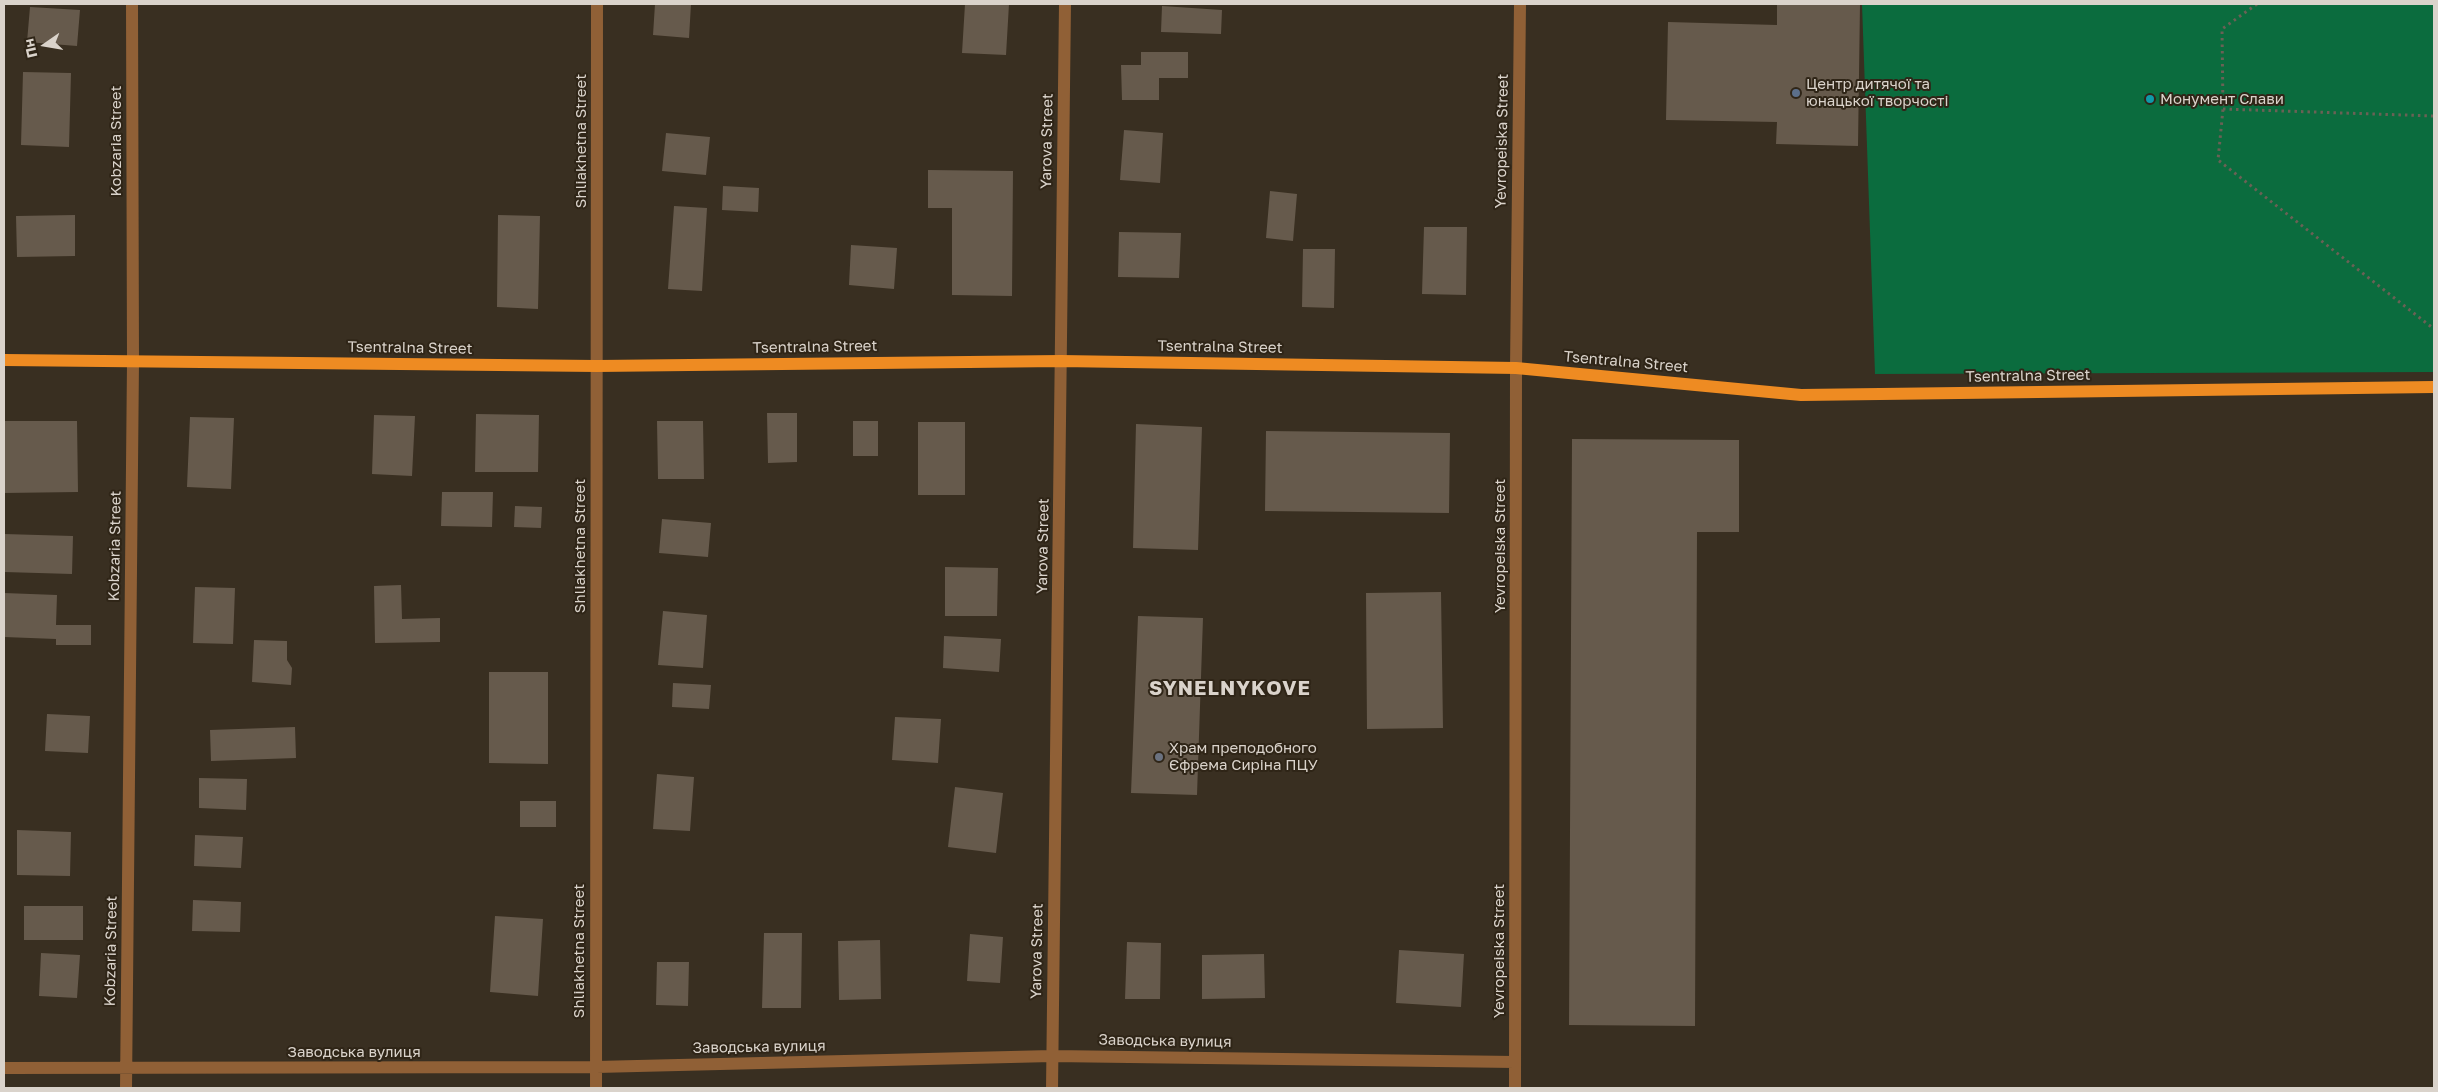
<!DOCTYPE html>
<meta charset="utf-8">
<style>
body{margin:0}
#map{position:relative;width:2438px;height:1092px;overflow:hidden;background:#392f21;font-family:"Golos Text",sans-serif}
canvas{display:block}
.frame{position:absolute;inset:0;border:5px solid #dad3cb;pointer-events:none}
.north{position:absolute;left:20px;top:20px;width:50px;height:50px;-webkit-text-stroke:4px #2f2517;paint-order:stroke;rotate:257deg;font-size:14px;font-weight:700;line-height:20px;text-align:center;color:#dad3cb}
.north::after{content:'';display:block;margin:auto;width:18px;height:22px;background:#dad3cb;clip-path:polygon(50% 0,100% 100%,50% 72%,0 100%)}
</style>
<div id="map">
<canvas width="2438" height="1092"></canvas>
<div class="frame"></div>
<div class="north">Пн</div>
</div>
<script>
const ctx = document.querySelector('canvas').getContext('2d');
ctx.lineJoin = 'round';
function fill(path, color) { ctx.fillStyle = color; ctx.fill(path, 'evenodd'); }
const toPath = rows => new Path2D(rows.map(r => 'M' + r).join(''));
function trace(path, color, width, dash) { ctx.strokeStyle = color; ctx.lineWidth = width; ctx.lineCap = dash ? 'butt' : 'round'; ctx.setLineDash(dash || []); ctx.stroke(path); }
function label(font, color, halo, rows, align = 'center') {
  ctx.font = font + ' "Golos Text",sans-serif'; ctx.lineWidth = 4; ctx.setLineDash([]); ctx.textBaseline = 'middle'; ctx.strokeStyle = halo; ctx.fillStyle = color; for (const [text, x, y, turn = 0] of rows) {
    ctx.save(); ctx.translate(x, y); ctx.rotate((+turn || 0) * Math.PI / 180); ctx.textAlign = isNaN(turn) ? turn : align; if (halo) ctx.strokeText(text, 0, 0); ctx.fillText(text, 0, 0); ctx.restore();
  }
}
const green = toPath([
 [1862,4,2434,4,2434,372,1875,374]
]);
const building = toPath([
 [655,4,691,4,689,38,653,35],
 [965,4,1009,4,1006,55,962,53],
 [1777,4,1860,4,1858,146,1776,144,1777,122,1666,120,1668,22,1777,25],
 [1162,6,1222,10,1221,34,1161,32],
 [30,7,80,10,77,46,27,42],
 [1141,52,1188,52,1188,78,1159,78,1159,100,1122,100,1121,65,1141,65],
 [23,72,71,73,69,147,21,145],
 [1124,130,1163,133,1160,183,1120,180],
 [666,133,710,137,706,175,662,171],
 [928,170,1013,171,1012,296,952,295,952,208,928,208],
 [723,186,759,188,758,212,722,210],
 [1270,191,1297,194,1293,241,1266,238],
 [674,206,707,208,702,291,668,289],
 [75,215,75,256,17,257,16,216],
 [498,215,540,216,538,309,497,307],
 [1424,227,1467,227,1466,295,1422,294],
 [1119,232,1181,233,1179,278,1118,277],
 [851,245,897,248,894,289,849,285],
 [1303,249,1335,249,1334,308,1302,307],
 [767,413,797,413,797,462,768,463],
 [476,414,539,415,538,472,475,472],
 [374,415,415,416,412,476,372,474],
 [190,417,234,418,231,489,187,487],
 [4,421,77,421,78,492,4,493],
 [657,421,703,421,704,479,658,479],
 [853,421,878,421,878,456,853,456],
 [918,422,965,422,965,495,918,495],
 [1136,424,1202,427,1198,550,1133,548],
 [1266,431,1450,433,1449,513,1265,511],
 [1572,439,1739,440,1739,532,1697,532,1695,1026,1569,1025],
 [442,492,493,492,492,527,441,526],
 [515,506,542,507,541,528,514,527],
 [662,519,711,523,708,557,659,553],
 [4,534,73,536,72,574,4,572],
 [945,567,998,568,997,616,945,616],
 [401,585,402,619,440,618,440,642,375,643,374,586],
 [195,587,235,588,233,644,193,643],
 [1441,592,1443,728,1367,729,1366,593],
 [4,593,57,595,56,625,91,625,91,645,56,645,56,639,4,637],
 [663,611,707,615,703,668,658,665],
 [1138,616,1203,618,1197,795,1131,793],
 [944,636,1001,639,999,672,943,668],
 [254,640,287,641,287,660,292,668,291,685,252,682],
 [489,672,548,672,548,764,489,763],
 [673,683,711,685,709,709,672,707],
 [47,714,90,716,88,753,45,751],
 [895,717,941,719,938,763,892,760],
 [295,727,296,758,211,761,210,730],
 [657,774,694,777,690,831,653,829],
 [199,778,247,779,246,810,199,808],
 [955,787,1003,793,996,853,948,847],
 [520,801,556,801,556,827,520,827],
 [17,830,71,832,70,876,17,875],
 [195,835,243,837,241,868,194,866],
 [193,900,241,902,240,932,192,931],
 [24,906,83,906,83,940,24,940],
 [495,916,543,919,538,996,490,992],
 [764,933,802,933,801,1008,762,1008],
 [970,934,1003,937,1000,983,967,981],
 [880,940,881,999,839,1000,838,941],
 [1127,942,1161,943,1160,999,1125,999],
 [1399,950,1464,954,1461,1007,1396,1003],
 [41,953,80,955,77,998,39,996],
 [1264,954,1265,998,1202,999,1202,955],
 [657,962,689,962,688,1006,656,1005]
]);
const path = toPath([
 [2257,4,2222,29,2223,109,2218,160,2434,329],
 [2223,109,2434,116]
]);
const minor = toPath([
 [4,1068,596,1067,1052,1056,1515,1062],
 [126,1088,133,362,132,4],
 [596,1088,597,4],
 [1052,1088,1065,4],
 [1515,1088,1516,368,1520,4]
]);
const major = toPath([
 [4,360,597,366,1061,361,1516,368,1801,395,2434,387]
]);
const markers = [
 [1796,93,5,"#5c6f8a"],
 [2150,99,5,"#0f9aa8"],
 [1159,757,5,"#6b7280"]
];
const poiNames = [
 ["Центр дитячої та",1806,84],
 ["юнацької творчості",1806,101],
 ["Монумент Слави",2160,99],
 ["Храм преподобного",1169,748],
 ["Єфрема Сиріна ПЦУ",1169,765]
];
const streetNames = [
 ["Kobzaria Street",116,141,-90],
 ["Shliakhetna Street",581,141,-90],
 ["Yarova Street",1047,141,-89],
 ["Yevropeiska Street",1502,141,-89],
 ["Tsentralna Street",815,347,-1],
 ["Tsentralna Street",1220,347,1],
 ["Tsentralna Street",410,348,1],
 ["Tsentralna Street",1626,362,5],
 ["Tsentralna Street",2028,376,-1],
 ["Kobzaria Street",115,546,-89],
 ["Shliakhetna Street",580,546,-90],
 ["Yarova Street",1043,546,-89],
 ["Yevropeiska Street",1500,546,-90],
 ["Kobzaria Street",111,951,-89],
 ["Shliakhetna Street",579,951,-90],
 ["Yarova Street",1037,951,-89],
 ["Yevropeiska Street",1499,951,-90],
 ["Заводська вулиця",1165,1041,1],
 ["Заводська вулиця",759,1047,-1],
 ["Заводська вулиця",354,1052]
];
const districtNames = [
 ["SYNELNYKOVE",1230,689]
];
fill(green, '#0b6c3e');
fill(building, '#665a4c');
trace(path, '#6a6155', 3, [2.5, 4]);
trace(minor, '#906036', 12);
trace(major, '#ee8b22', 12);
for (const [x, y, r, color] of markers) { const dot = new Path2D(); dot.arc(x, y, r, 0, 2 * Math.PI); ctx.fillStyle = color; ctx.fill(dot); trace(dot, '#2f2517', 2); }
label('15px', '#dad3cb', '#2f2517', poiNames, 'left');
label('15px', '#dad3cb', '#2f2517', streetNames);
ctx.letterSpacing = '1px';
label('bold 20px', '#dad3cb', '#2f2517', districtNames);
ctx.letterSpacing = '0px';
</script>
